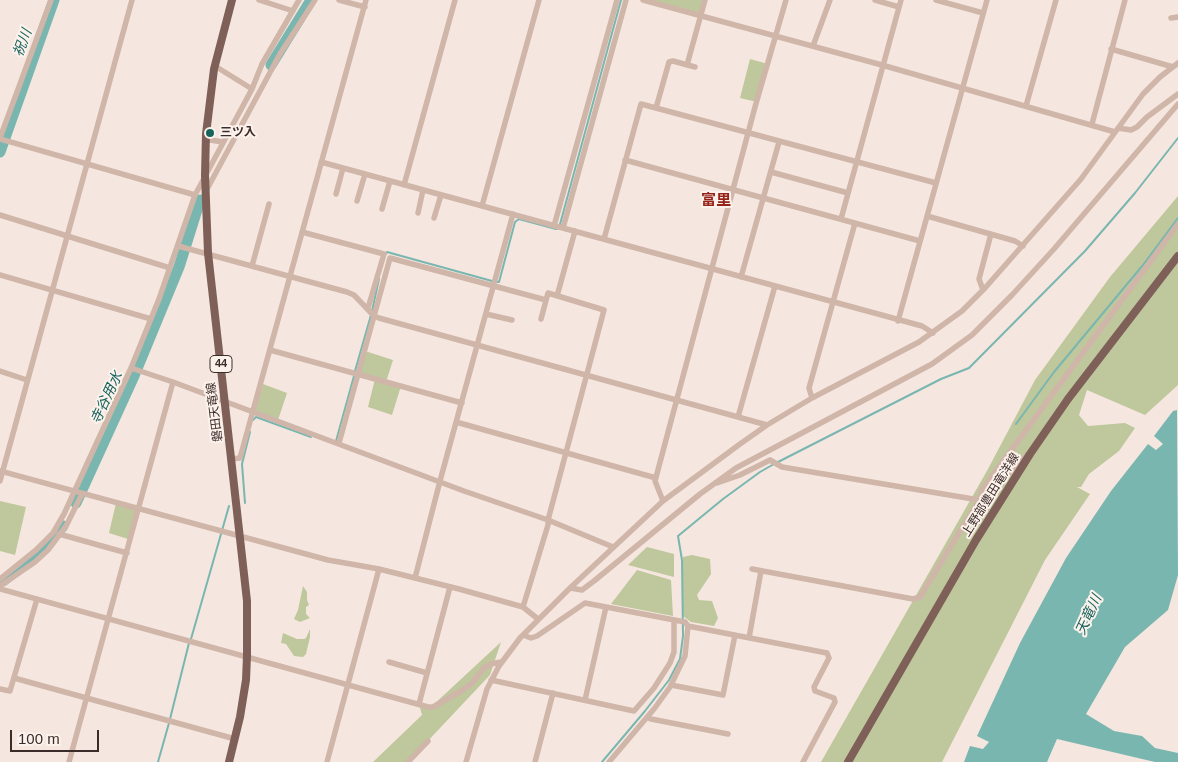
<!DOCTYPE html>
<meta charset="utf-8">
<style>
body{margin:0}
#map{position:relative;width:1178px;height:762px;overflow:hidden;background:#f5e7df;font-family:Helvetica,sans-serif}
canvas{display:block}
.scale{position:absolute;left:10px;top:730px;width:89px;height:22px;box-sizing:border-box;border:2px solid #3c2c29;border-top:0;padding-left:6px;font-size:15px;line-height:18px;white-space:nowrap;color:#3c2c29;-webkit-text-stroke:4px #fcf2ec;paint-order:stroke}
</style>
<div id="map">
<canvas width="1178" height="762"></canvas>
<div class="scale">100 m</div>
</div>
<script>
const ctx = document.querySelector('canvas').getContext('2d');
ctx.lineJoin = 'round';
function fill(path, color) { ctx.fillStyle = color; ctx.fill(path, 'evenodd'); }
const toPath = rows => new Path2D(rows.map(r => 'M' + r).join(''));
function trace(path, color, width, dash) { ctx.strokeStyle = color; ctx.lineWidth = width; ctx.lineCap = dash ? 'butt' : 'round'; ctx.setLineDash(dash || []); ctx.stroke(path); }
function label(font, color, halo, rows, align = 'center') {
  ctx.font = font + ' Helvetica,"Noto Sans JP",sans-serif'; ctx.lineWidth = 4; ctx.setLineDash([]); ctx.textBaseline = 'middle'; ctx.strokeStyle = halo; ctx.fillStyle = color; for (const [text, x, y, turn = 0] of rows) {
    ctx.save(); ctx.translate(x, y); ctx.rotate((+turn || 0) * Math.PI / 180); ctx.textAlign = isNaN(turn) ? turn : align; if (halo) ctx.strokeText(text, 0, 0); ctx.fillText(text, 0, 0); ctx.restore();
  }
}
const green = toPath([
 [643,0,704,0,700,15],
 [750,59,768,64,757,102,740,98],
 [1178,196,1178,385,1145,415,1087,390,1079,415,1088,426,1125,423,1135,428,1119,451,1089,474,1081,487,1077,487,1090,494,1045,560,942,762,821,762,988,469,1035,380,1110,277],
 [365,351,393,360,386,382,401,386,392,415,368,407,375,379,358,374],
 [263,384,287,393,278,420,254,411],
 [0,501,26,507,15,555,0,551],
 [116,503,139,510,131,540,109,533],
 [647,547,674,554,674,577,628,565],
 [692,555,710,559,711,574,697,595,699,600,712,601,718,618,714,626,691,622,683,616,683,557],
 [637,570,671,580,673,616,611,604],
 [303,586,307,592,307,600,309,605,306,607,306,614,310,618,300,622,294,619,298,610],
 [310,629,310,637,306,654,303,657,294,656,286,644,281,643,283,633,297,639,304,639,306,638],
 [501,642,490,675,408,762,373,762,422,715,419,704,431,707]
]);
const water = toPath([
 [1177,410,1178,575,1168,610,1125,647,1086,714,1114,731,1142,736,1155,748,1178,753,1178,762,1155,762,1057,739,1047,762,964,762,970,746,983,749,989,742,977,736,1020,643,1066,558,1111,491,1148,444,1156,450,1163,444,1154,436,1173,411]
]);
const stream = toPath([
 [385,255,387,252,492,281],
 [497,282,499,282,515,222,519,219,556,229,559,228,621,0],
 [372,311,379,279],
 [355,371,371,315],
 [253,420,256,417,311,437],
 [1016,424,1054,372,1143,265,1178,218],
 [336,441,354,376],
 [778,462,941,379,969,368,1085,251,1135,193,1178,138],
 [245,503,242,464,250,432],
 [191,639,229,506],
 [170,719,189,643],
 [158,762,169,723],
 [602,762,645,711,669,680,680,659,683,636,682,560,678,536,723,499,760,472,774,464]
]);
const river = toPath([
 [271,65,311,0],
 [0,152,54,0],
 [76,503,134,376,179,267,200,200],
 [3,581,42,551,63,526]
]);
const minor = toPath([
 [259,0,293,11],
 [339,0,365,7],
 [643,0,882,65,1115,132],
 [875,0,899,7],
 [936,0,983,13],
 [1171,18,1178,17],
 [813,46,830,0],
 [1111,49,1173,67],
 [687,65,705,0],
 [215,66,252,89],
 [1026,106,1056,0],
 [656,108,669,62,673,61,695,67],
 [1092,124,1125,0],
 [1118,128,1131,130,1137,127,1147,117,1178,94],
 [206,134,210,140,223,142],
 [0,138,51,0],
 [0,139,195,195],
 [625,160,920,241],
 [321,162,922,326,933,333],
 [771,172,848,193],
 [404,185,455,0],
 [206,191,280,54,315,0],
 [336,194,343,168],
 [357,201,365,174],
 [482,206,539,0],
 [382,209,390,181],
 [418,213,423,190],
 [0,215,170,268],
 [927,216,1015,241,1023,246],
 [434,218,441,195],
 [841,219,901,0],
 [554,226,617,0],
 [563,228,626,0],
 [302,232,384,254,368,308],
 [604,239,641,104,936,183],
 [178,246,347,292,354,295,374,316,379,318,767,425],
 [252,266,269,204],
 [0,275,151,319],
 [741,277,779,142],
 [983,290,979,279,991,234],
 [557,296,575,231],
 [486,314,512,320],
 [898,321,987,0],
 [270,350,462,403],
 [131,368,173,382,464,491,548,520,613,547],
 [0,371,27,380],
 [812,398,809,388,855,223],
 [738,417,775,286],
 [456,422,656,478],
 [339,443,390,258,546,300],
 [232,459,240,458,366,0],
 [0,471,328,560,379,569,459,589,523,607,538,619],
 [0,481,132,0],
 [717,483,740,475,770,460,782,467,979,500,987,497,1021,460,1028,455],
 [663,501,655,481,755,107,786,0],
 [59,534,127,553],
 [752,569,913,599,920,597,979,500,981,491,1178,224],
 [415,578,440,481,513,214],
 [0,579,36,550,53,533,64,514,131,368,159,299,195,195,252,89,262,64,299,0],
 [0,586,35,562,48,550,66,526,82,494],
 [570,588,582,590,594,581,700,494,736,468,932,364,972,335,1012,295,1054,249,1178,104],
 [0,589,428,707,433,707,463,690,472,683,484,668,491,664,501,662],
 [523,607,548,525,548,520,604,310,548,293,541,319],
 [523,635,531,638,537,636,585,603,685,622,688,626,827,653,829,658,814,687,815,691,834,698,835,702,803,762],
 [749,638,761,571],
 [389,662,427,673],
 [14,678,235,739],
 [491,680,634,711,654,688,670,663,674,652,674,620],
 [671,685,723,695,735,635],
 [0,689,10,691,37,599],
 [585,700,606,607],
 [419,704,450,587],
 [647,717,651,719,728,734],
 [69,762,173,382],
 [327,762,379,569],
 [408,762,428,741],
 [466,762,487,689,499,666,520,638,570,588,663,501,740,444,767,425,812,398,919,342,962,311,985,288,1081,179,1143,94,1160,77,1178,63],
 [535,762,553,693],
 [609,762,654,709,670,687,685,656,688,626]
]);
const major = toPath([
 [229,762,240,717,246,680,247,656,247,601,208,253,205,175,206,134,214,69,232,0],
 [848,762,976,540,1030,454,1068,399,1178,256]
]);
const markers = [
 [210,133,5,"#19635d"]
];
const shields = [
 [221,364,22]
];
const shieldNames = [
 ["44",221,364]
];
const poiNames = [
 ["三ツ入",220,133]
];
const streetNames = [
 ["磐田天竜線",215,412,-97],
 ["上野部豊田竜洋線",991,495,-58]
];
const waterNames = [
 ["祝川",23,43,-70],
 ["寺谷用水",107,398,-65],
 ["天竜川",1089,615,-65]
];
const quarterNames = [
 ["富里",716,201]
];
fill(green, '#bfc79c');
fill(water, '#7ab6b0');
trace(stream, '#7ab6b0', 2);
trace(river, '#7ab6b0', 11);
trace(minor, '#d0b5a9', 5.5);
trace(major, '#7f6059', 8);
for (const [x, y, r, color] of markers) { const dot = new Path2D(); dot.arc(x, y, r, 0, 2 * Math.PI); ctx.fillStyle = color; ctx.fill(dot); trace(dot, '#fcf2ec', 2); }
for (const [x, y, w] of shields) { const box = new Path2D(); box.roundRect(x - w / 2, y - 8.5, w, 17, 4); ctx.fillStyle = '#fcf2ec'; ctx.fill(box); trace(box, '#3c2c29', 1); }
label('bold 11px', '#3c2c29', null, shieldNames);
label('bold 12px', '#3c2c29', '#fcf2ec', poiNames, 'left');
label('12px', '#3c2c29', '#fcf2ec', streetNames);
label('italic 14px', '#19635d', '#fcf2ec', waterNames);
label('bold 15px', '#952319', '#fcf2ec', quarterNames);
</script>
